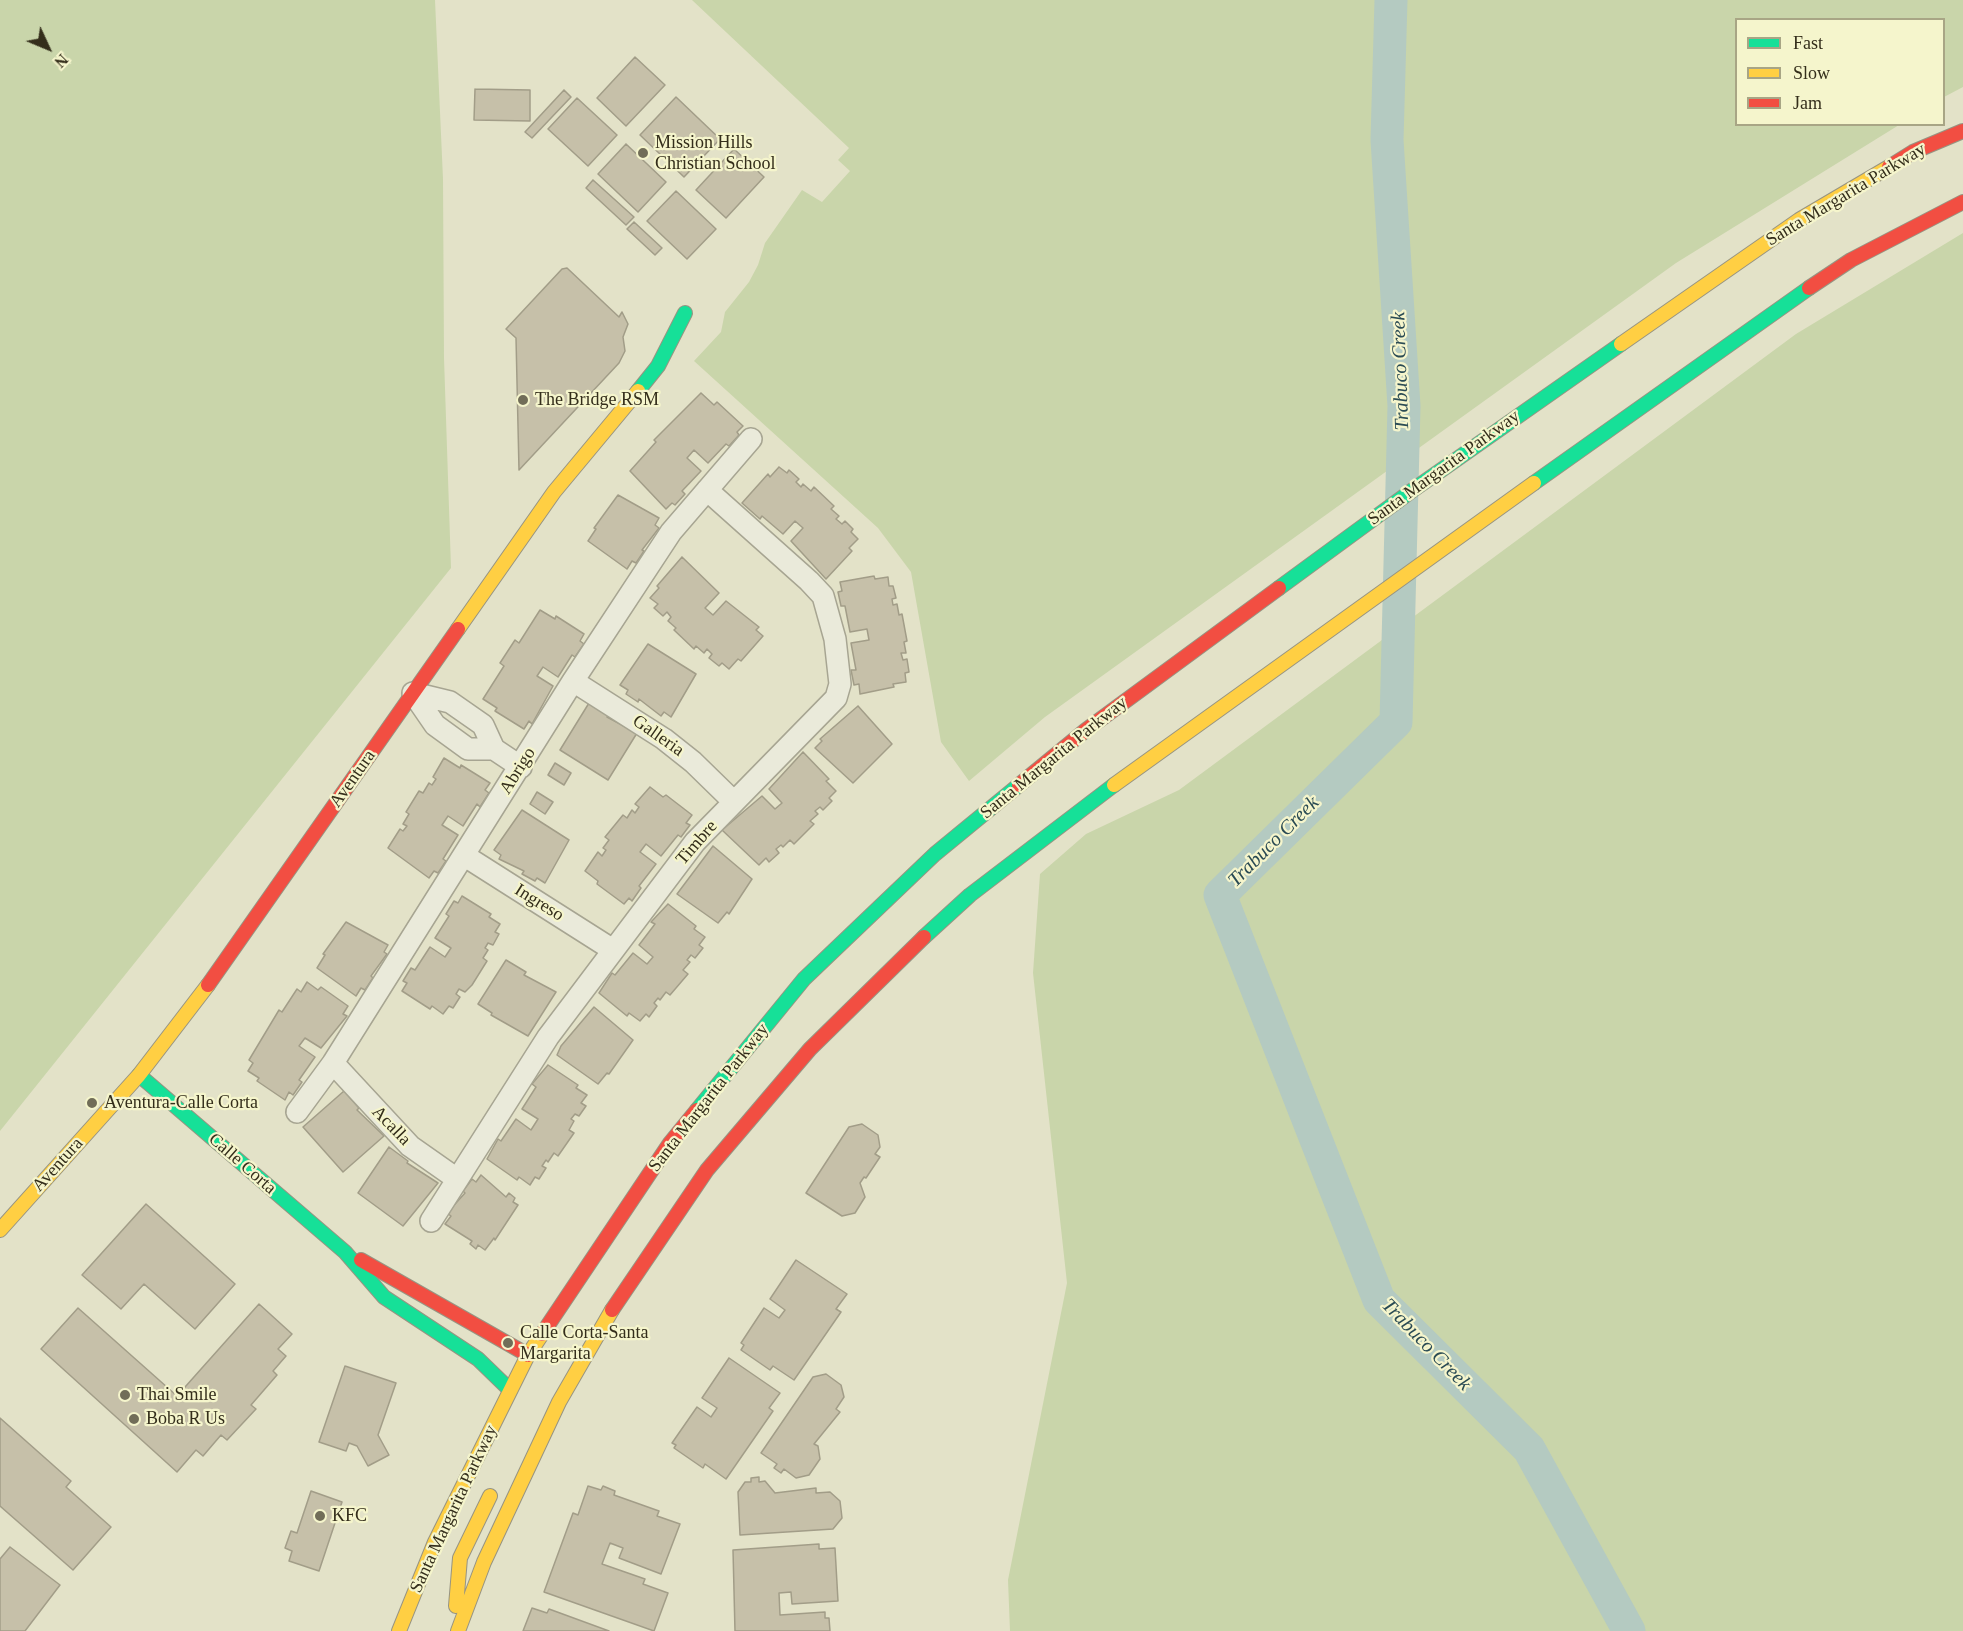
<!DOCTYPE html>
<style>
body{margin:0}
#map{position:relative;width:1963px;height:1631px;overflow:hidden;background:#e3e2c8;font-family:"Times New Roman",serif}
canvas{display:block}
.legend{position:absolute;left:1735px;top:18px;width:210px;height:108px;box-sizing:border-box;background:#f5f5cc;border:2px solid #a8a585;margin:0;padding:8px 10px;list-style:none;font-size:18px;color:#342e1b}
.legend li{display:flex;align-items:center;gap:12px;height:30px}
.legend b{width:30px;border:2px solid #a8a585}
.north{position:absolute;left:18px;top:18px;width:60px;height:60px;-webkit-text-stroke:4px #f5f5cc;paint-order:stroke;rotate:134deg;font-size:16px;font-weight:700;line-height:24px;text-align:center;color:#342e1b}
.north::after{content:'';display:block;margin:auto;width:21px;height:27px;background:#342e1b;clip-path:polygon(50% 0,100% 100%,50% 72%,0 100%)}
</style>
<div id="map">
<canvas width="1963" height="1631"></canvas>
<ul class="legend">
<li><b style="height:8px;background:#16e098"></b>Fast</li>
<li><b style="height:8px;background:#ffcf43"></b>Slow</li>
<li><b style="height:8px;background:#f24e42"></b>Jam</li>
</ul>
<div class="north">N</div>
</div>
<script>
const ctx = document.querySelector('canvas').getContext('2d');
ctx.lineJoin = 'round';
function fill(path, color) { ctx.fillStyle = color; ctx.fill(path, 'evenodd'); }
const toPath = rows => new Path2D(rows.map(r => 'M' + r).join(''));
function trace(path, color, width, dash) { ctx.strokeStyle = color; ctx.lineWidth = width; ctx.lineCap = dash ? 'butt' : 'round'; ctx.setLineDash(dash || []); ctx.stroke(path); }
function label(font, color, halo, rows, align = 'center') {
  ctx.font = font + ' "Times New Roman",serif'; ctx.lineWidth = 4.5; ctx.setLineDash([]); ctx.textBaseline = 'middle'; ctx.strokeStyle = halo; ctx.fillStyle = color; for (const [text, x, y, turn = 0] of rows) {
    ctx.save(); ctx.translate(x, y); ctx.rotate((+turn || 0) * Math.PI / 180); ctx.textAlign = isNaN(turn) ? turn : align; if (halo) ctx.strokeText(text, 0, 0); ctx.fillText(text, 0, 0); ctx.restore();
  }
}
const green = toPath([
 [0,0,435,0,443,179,444,358,451,568,0,1131],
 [692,0,1963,0,1963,87,1944,97,1944,20,1736,20,1736,124,1899,125,1676,263,1045,717,969,781,941,742,911,572,878,528,694,361,721,332,725,312,749,282,758,265,765,243,802,190,822,202,850,171,838,160,849,148],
 [1963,233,1963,1631,1010,1631,1008,1580,1067,1283,1033,973,1040,874,1086,834,1179,790,1796,334]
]);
const river = toPath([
 [1391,0,1387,140,1404,406,1396,722,1220,895,1379,1300,1529,1449,1629,1631]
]);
const building = toPath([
 [635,57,665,85,626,126,597,98,635,57],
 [475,89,530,90,530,121,474,120,475,89],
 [564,90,571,97,532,138,525,132,564,90],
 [676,97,720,139,684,177,640,135,676,97],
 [577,98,617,135,588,166,548,129,577,98],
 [626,144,666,182,638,212,598,174,626,144],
 [734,149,764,177,726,218,696,190,734,149],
 [593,180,634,217,626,225,586,188,593,180],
 [676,191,716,229,687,259,647,221,676,191],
 [634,222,662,248,655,255,627,229,634,222],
 [567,268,619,317,622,312,628,324,623,337,625,351,619,363,519,470,516,338,506,329,562,269,567,268],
 [701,393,714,405,717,402,743,426,737,432,739,435,729,446,726,444,708,463,694,450,687,458,701,471,682,491,685,494,675,505,672,503,666,509,630,471,656,442,654,440,701,393],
 [779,467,787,473,789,470,799,479,796,482,801,487,803,484,811,491,814,487,834,506,831,509,839,516,836,519,842,524,845,521,853,529,851,532,858,539,849,548,852,551,826,579,791,541,803,528,795,521,783,534,762,516,760,519,742,503,768,474,770,477,779,467],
 [618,495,659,518,655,525,659,528,642,550,644,551,636,563,632,561,627,569,588,541,596,529,594,528,618,495],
 [682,557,719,593,705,608,713,615,726,601,759,627,756,630,763,636,741,661,738,659,729,669,722,663,719,666,709,658,712,654,707,649,704,653,696,646,694,649,674,630,676,628,668,621,671,617,667,612,663,616,654,608,658,604,650,598,659,588,657,586,682,557],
 [874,576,875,579,888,577,889,586,893,586,896,598,892,599,893,605,897,604,899,615,902,614,907,641,904,642,906,653,901,653,903,660,907,659,909,672,905,673,906,682,893,684,894,687,860,694,859,684,854,685,851,670,856,670,851,643,869,640,867,629,850,632,845,606,841,606,838,592,842,591,840,582,874,576],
 [540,610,555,619,556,616,584,634,580,641,584,644,575,657,572,655,558,677,543,667,537,676,553,686,532,724,529,721,524,729,495,711,497,708,483,699,504,666,500,663,515,640,519,643,540,610],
 [648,644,696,674,671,717,664,712,661,716,639,699,638,702,626,694,628,690,620,685,648,644],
 [589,703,608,715,607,717,637,733,608,780,560,750,589,703],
 [858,706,892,744,853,783,815,748,822,741,820,739,858,706],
 [803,752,829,779,826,781,836,791,829,798,832,801,823,810,820,807,815,811,818,814,810,821,814,824,794,844,790,840,783,847,781,845,776,849,779,853,769,862,766,858,759,865,722,830,762,796,775,809,782,803,769,789,803,752],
 [444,758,460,768,461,765,490,783,485,790,489,793,480,807,477,804,463,826,448,816,442,825,458,835,443,859,446,861,438,873,434,871,429,878,388,848,400,829,403,831,407,826,403,824,409,814,406,812,419,791,423,793,429,783,432,785,436,779,433,777,444,758],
 [555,763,571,773,564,785,548,775,555,763],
 [650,787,663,797,666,795,692,815,686,823,690,825,681,837,678,835,661,856,646,844,640,852,656,864,639,886,641,888,632,901,629,898,624,904,597,884,598,881,585,871,598,852,602,856,606,850,603,848,609,840,605,837,623,815,627,818,632,810,635,813,639,807,635,804,650,787],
 [537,792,553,802,545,814,530,804,537,792],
 [522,810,569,840,545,883,537,878,535,881,522,874,524,871,499,859,501,855,494,850,522,810],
 [713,846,752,879,729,914,727,912,718,923,677,894,713,846],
 [462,896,491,914,489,917,500,924,495,932,499,934,493,945,488,943,485,948,488,950,483,958,487,961,472,985,465,992,459,989,456,994,460,997,453,1008,449,1006,443,1014,432,1006,430,1009,402,991,407,983,403,981,411,968,415,970,430,947,445,957,451,948,435,938,449,916,446,914,454,901,458,903,462,896],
 [668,904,696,926,694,929,705,937,699,945,703,948,695,958,691,955,687,960,690,962,683,970,688,974,670,995,666,992,660,1000,658,998,654,1003,657,1006,649,1017,646,1014,640,1021,629,1013,627,1016,599,993,612,973,615,975,633,953,647,964,653,957,639,945,655,924,651,922,668,904],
 [346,922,388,945,384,952,387,954,371,976,373,978,365,990,361,988,356,996,317,968,325,955,323,954,346,922],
 [506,960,526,972,524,975,556,992,528,1036,491,1015,492,1013,478,1004,506,960],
 [307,982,318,990,321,987,348,1006,343,1014,347,1016,321,1048,305,1038,299,1046,315,1057,299,1080,302,1082,293,1095,289,1092,285,1100,257,1081,259,1078,248,1071,253,1063,249,1060,279,1010,282,1012,297,989,301,992,307,982],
 [594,1007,633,1040,609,1074,607,1073,598,1084,557,1055,561,1046,594,1007],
 [548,1065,578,1085,576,1088,587,1095,581,1103,586,1106,579,1116,575,1114,571,1119,574,1121,569,1130,574,1133,558,1156,554,1153,548,1162,546,1160,542,1166,546,1168,539,1179,535,1177,530,1185,519,1177,517,1180,487,1159,498,1139,501,1141,516,1119,531,1130,538,1119,522,1109,536,1087,532,1084,548,1065],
 [344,1091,359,1108,357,1110,384,1136,343,1172,303,1127,344,1091],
 [862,1124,878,1135,880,1147,875,1154,880,1157,866,1178,864,1177,860,1183,865,1197,855,1213,842,1216,806,1193,849,1127,862,1124],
 [389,1147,408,1161,407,1163,438,1183,403,1226,358,1193,389,1147],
 [481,1175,506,1197,509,1193,515,1198,513,1202,518,1205,495,1240,494,1238,485,1250,478,1245,476,1249,470,1244,472,1241,445,1224,451,1216,447,1213,465,1193,463,1191,472,1179,476,1182,481,1175],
 [146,1204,235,1284,195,1329,144,1284,121,1309,82,1275,146,1204],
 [796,1260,847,1294,836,1309,841,1312,794,1380,773,1366,770,1370,741,1350,744,1345,741,1343,764,1308,779,1318,785,1310,770,1299,796,1260],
 [259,1304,292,1334,278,1349,286,1356,273,1371,277,1375,251,1405,256,1409,227,1440,221,1435,203,1456,196,1450,177,1472,41,1349,78,1308,177,1396,259,1304],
 [729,1358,780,1393,769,1408,773,1411,726,1479,705,1464,703,1468,674,1448,676,1445,672,1443,697,1407,711,1417,717,1408,702,1398,729,1358],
 [345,1366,396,1383,378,1435,389,1455,368,1466,357,1446,349,1443,346,1451,319,1442,345,1366],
 [826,1374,841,1385,844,1397,836,1409,840,1412,814,1444,818,1446,820,1459,809,1475,796,1478,784,1469,781,1473,774,1468,777,1464,761,1453,813,1377,826,1374],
 [0,1418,71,1481,66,1487,111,1527,73,1570,0,1506,0,1418],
 [759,1477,759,1482,765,1481,775,1493,816,1488,816,1493,830,1492,840,1501,842,1518,833,1529,740,1535,738,1492,745,1482,751,1482,751,1478,759,1477],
 [588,1486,601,1490,603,1486,615,1491,614,1495,659,1511,657,1516,680,1524,661,1574,619,1558,623,1548,610,1543,602,1564,645,1579,643,1584,668,1593,654,1631,544,1592,573,1513,578,1515,588,1486],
 [311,1491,342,1502,319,1571,289,1561,292,1551,285,1548,291,1531,297,1533,311,1491],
 [819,1544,819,1549,835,1548,838,1601,792,1604,791,1592,779,1593,780,1615,825,1612,825,1618,829,1618,830,1631,735,1631,733,1550,819,1544],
 [10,1547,60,1585,25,1631,0,1631,0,1559,10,1547],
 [532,1608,547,1613,549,1609,609,1631,523,1631,532,1608]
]);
const street = toPath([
 [573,681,664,739,693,762,734,802],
 [413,693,450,702,483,725,494,749,521,767],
 [413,693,435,725,468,749,494,749],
 [465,856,613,950],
 [333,1063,410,1146,457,1179],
 [297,1112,333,1063,573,681,671,532,751,439],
 [431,1221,548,1037,695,842,836,698,840,684,835,639,823,596,809,581,707,490]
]);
const fast = toPath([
 [638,391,658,366,685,313],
 [1534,483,1809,288],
 [1279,588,1410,492,1621,344],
 [924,937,970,895,1114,785],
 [139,1075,345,1252,384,1297,478,1359,510,1390],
 [697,1110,804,979,935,854,1019,785]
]);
const slow = toPath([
 [1621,344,1799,220,1889,167],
 [458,629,554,492,638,391],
 [1114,785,1534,483],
 [0,1230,139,1075,208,985],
 [456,1606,460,1558,490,1496],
 [399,1631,435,1542,528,1355,542,1334],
 [458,1631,484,1562,559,1402,612,1310]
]);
const jam = toPath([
 [1889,167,1913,152,1963,131],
 [1809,288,1851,260,1963,202],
 [1019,785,1086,730,1279,588],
 [208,985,458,629],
 [361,1260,528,1355],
 [612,1310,707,1170,810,1049,924,937],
 [542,1334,670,1143,697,1110]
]);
const markers = [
 [643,153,6,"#716d58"],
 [523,400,6,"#716d58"],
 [92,1103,6,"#716d58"],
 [508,1343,6,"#716d58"],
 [125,1395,6,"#716d58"],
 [134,1419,6,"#716d58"],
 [320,1516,6,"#716d58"]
];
const poiNames = [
 ["Mission Hills",655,143],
 ["Christian School",655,164],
 ["The Bridge RSM",535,400],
 ["Aventura-Calle Corta",104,1103],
 ["Calle Corta-Santa",520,1333],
 ["Margarita",520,1354],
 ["Thai Smile",137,1395],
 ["Boba R Us",146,1419],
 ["KFC",332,1516]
];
const streetNames = [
 ["Santa Margarita Parkway",1846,195,-31],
 ["Santa Margarita Parkway",1444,468,-36],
 ["Galleria",658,736,35],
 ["Santa Margarita Parkway",1054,758,-39],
 ["Abrigo",518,771,-58],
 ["Aventura",353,779,-55],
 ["Timbre",697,843,-49],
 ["Ingreso",539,903,32],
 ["Santa Margarita Parkway",709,1098,-52],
 ["Acalla",391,1126,46],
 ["Calle Corta",242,1164,41],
 ["Aventura",58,1165,-48],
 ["Santa Margarita Parkway",454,1509,-65]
];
const waterNames = [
 ["Trabuco Creek",1401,371,-92],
 ["Trabuco Creek",1274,842,-45],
 ["Trabuco Creek",1426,1345,46]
];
fill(green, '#c9d5aa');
trace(river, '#b4cac1', 33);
fill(building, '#c6c0a9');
trace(building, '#a29d88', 1.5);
trace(street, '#a7a592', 24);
trace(fast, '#979482', 16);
trace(slow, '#979482', 16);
trace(jam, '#979482', 16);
trace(street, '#eaeada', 21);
trace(fast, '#16e098', 14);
trace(slow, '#ffcf43', 14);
trace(jam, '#f24e42', 14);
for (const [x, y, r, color] of markers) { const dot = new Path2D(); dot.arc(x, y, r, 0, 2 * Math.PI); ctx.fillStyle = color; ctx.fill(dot); trace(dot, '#f5f5cc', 2); }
label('18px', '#342e1b', '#f5f5cc', poiNames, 'left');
label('18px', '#342e1b', '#f5f5cc', streetNames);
label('italic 20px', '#2a4b54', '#f5f5cc', waterNames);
</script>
